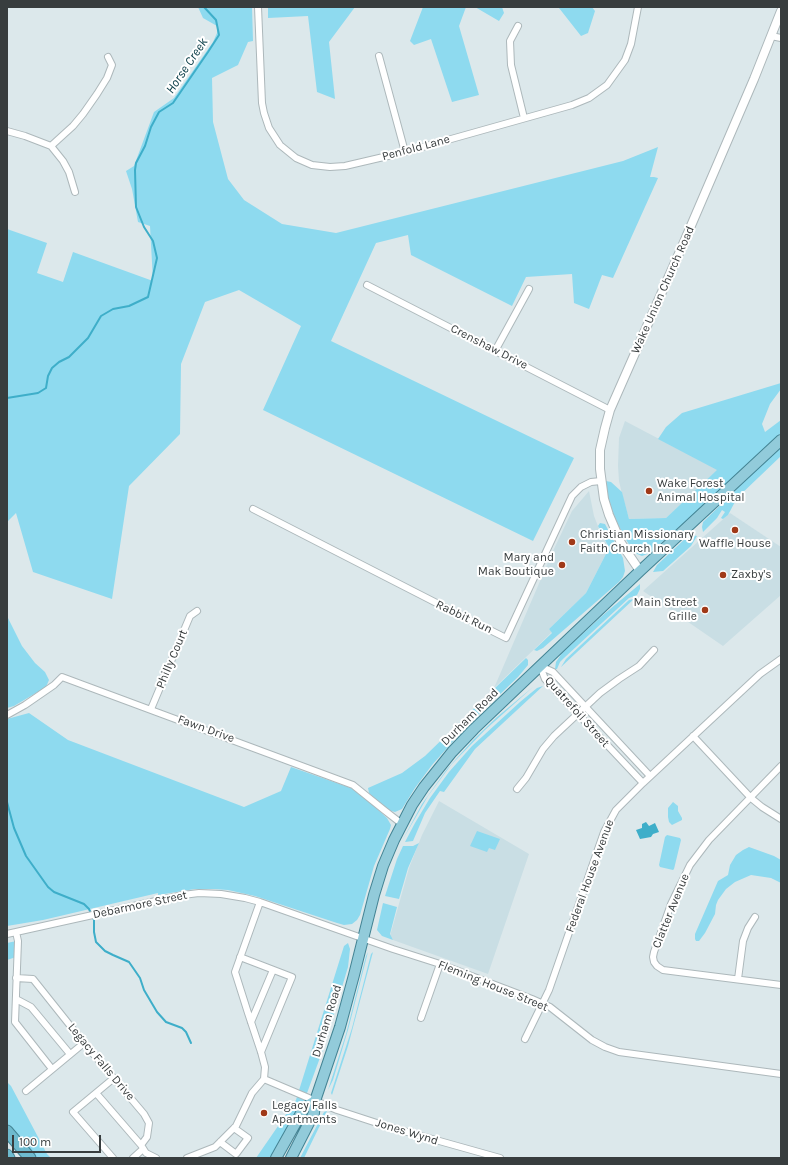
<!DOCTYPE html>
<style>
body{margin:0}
#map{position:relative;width:788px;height:1165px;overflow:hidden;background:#dce8eb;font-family:Karla,sans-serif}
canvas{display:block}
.frame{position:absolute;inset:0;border:8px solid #383d3e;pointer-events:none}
.scale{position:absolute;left:12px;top:1135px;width:89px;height:18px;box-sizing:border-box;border:2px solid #383d3e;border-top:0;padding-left:5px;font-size:12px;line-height:14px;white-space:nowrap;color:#383d3e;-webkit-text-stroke:3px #fff;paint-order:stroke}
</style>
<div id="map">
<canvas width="788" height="1165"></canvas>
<div class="frame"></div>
<div class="scale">100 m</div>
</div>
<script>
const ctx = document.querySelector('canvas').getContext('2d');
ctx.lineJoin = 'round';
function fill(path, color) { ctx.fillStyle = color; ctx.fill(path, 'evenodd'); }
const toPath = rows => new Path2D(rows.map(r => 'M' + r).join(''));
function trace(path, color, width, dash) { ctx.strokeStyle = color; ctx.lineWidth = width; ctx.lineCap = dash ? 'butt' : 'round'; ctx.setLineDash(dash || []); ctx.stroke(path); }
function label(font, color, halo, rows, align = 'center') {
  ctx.font = font + ' Karla,sans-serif'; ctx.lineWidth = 4; ctx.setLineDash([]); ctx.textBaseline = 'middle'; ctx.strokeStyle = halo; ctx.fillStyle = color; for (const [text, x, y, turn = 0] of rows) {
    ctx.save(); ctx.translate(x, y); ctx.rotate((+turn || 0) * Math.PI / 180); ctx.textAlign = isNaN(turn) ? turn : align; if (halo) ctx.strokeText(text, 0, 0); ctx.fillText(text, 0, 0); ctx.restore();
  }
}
const built = toPath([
 [625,421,718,470,666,518,629,519,623,498,619,481,618,466,619,438],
 [589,491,594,516,601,534,609,548,586,593,549,629,552,632,494,688,553,551,572,511],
 [730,513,781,547,781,595,723,646,643,591],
 [439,801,529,854,488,974,393,940,390,936,409,868,422,835]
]);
const green = toPath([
 [198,7,252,7,253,41,248,42,238,65,212,78,213,122,228,179,244,200,282,224,336,233,623,161,658,147,650,177,654,177,658,178,613,278,602,275,589,309,574,303,572,274,526,277,512,306,411,255,408,235,376,243,331,341,574,458,533,541,263,410,301,326,239,290,205,302,181,364,180,434,129,486,112,599,33,572,16,513,7,522,7,229,47,243,37,273,63,282,73,252,153,281,150,226,138,222,132,189,126,171,134,166,154,112,174,98,213,42,217,33,217,26,203,18],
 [268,7,355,7,329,42,335,99,317,92,308,16,268,18],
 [423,7,466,7,459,26,479,95,452,102,431,39,414,45,410,41],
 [475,7,502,7,504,13,499,21],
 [560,7,592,7,595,11,588,33,581,36,559,8],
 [781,383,781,389,770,404,762,424,765,432,781,420,781,433,721,490,650,553,642,556,637,554,633,551,625,538,612,513,608,499,606,481,611,482,622,492,629,519,666,518,717,470,658,439,666,427,682,413],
 [781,446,781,456,737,498,728,515,723,519,721,518,725,512,722,510,717,518,703,532,702,527,703,522],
 [600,523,605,524,623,558,625,571,623,577,619,582,543,648,537,651,534,650,552,633,549,629,586,593,609,548,598,526],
 [692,535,697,536,691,546,663,571,653,572,657,565,687,537],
 [640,584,640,589,637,595,629,598,564,658,560,662,557,669,555,669,556,662,562,653,603,615],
 [634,599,561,667,566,659,629,600],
 [7,616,22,646,35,663,45,672,49,680,46,687,14,706,7,708],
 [526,658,528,660,528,665,518,677,465,728,432,765,415,788,402,809,395,812,388,810,369,793,368,788,402,773,425,756],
 [543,686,475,749,444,792,440,791,425,813,413,841,405,842,415,823,430,798,449,772,472,746,520,702,537,688],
 [533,687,485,730,451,765,428,796,402,841,422,804,447,769,474,739,497,717],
 [29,713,68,740,244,807,281,791,291,767,351,788,359,792,387,818,391,825,390,829,374,866,360,915,357,920,352,924,344,925,337,923,255,896,228,890,214,889,195,889,158,895,158,893,43,920,7,926,7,719],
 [673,802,678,806,678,811,682,818,682,820,672,825,669,822,668,817,668,808],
 [477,831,500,839,495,850,489,848,487,852,470,846],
 [667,835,680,838,681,840,674,869,673,870,660,867,659,865,665,837],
 [419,843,408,868,399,899,385,896,397,859,403,846,413,846],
 [749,847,774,856,781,860,781,883,771,878,751,875,735,882,726,889,718,900,716,905,715,914,705,933,699,941,696,941,695,939,695,934,718,881,728,875,730,865,736,855,743,850],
 [383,903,397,907,390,934,393,940,382,936,377,930],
 [21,940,16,957,7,960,7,943],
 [348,943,350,949,348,967,325,1044,303,1104,296,1119,270,1158,256,1158,296,1100,344,946],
 [368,952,348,1030,333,1080,328,1090,346,1034,366,956],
 [373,952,348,1046,332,1095,331,1093,352,1028,371,954],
 [7,1082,11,1086,47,1154,51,1158,35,1158,7,1125],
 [327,1111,304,1158,300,1158,324,1112]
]);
const water = toPath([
 [646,822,649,826,655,823,659,832,653,834,651,837,640,839,636,830,642,828,642,824]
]);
const stream = toPath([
 [7,398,38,393,46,388,48,376,52,368,59,362,69,357,88,338,101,316,113,309,129,306,148,297,157,258,153,241,144,227,136,207,135,170,136,163,145,146,151,127,159,112,173,103,208,52,219,35,216,20,204,7],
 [7,802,14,828,26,856,48,887,54,892,84,904,89,909,94,920,94,932,96,942,105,951,113,955,129,962,140,978,144,990,157,1012,166,1022,182,1028,186,1032,191,1043]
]);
const minor = toPath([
 [258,7,262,103,264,113,269,128,280,145,296,158,312,165,330,167,345,166,405,152,572,105,589,98,607,85,625,60,631,44,638,7],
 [518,26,510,41,511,65,524,118],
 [771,36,781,38],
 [379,56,405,152],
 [7,131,25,136,51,146,63,161,69,172,75,192],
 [51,146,73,126,83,114,97,94,107,78,112,65,108,57],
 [367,285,610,410],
 [495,351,529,289],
 [253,509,458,614,506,638,572,496,581,487,591,482,601,481],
 [540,666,545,679,643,783],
 [540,666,553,672,650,776],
 [151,709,190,616,197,611],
 [7,715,25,705,54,685,62,677,353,785,384,810,402,824],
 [693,736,751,798,762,807,781,819],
 [781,766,709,840,690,865,671,904,654,952,653,957,654,962,657,966,663,970,781,985],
 [517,789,526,778,543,749,554,736,600,693,619,679,639,666,654,650],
 [260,902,235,972,248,1013,261,1052,265,1067,264,1079],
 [16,932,18,941,15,1022,52,1069],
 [7,934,183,895,199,893,221,894,245,898,260,902,393,949,440,964,532,999,550,1007,592,1040,605,1047,619,1052,781,1074],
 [240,957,292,977,261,1052],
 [16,978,33,979,84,1043,144,1114,149,1123,147,1137,141,1145,146,1153,156,1158],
 [738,979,743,941,748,928,755,917],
 [16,999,31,1007,70,1054],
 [421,1018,440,964],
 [251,1022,273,970],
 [525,1039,549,990,604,832,616,810,643,783,760,674,781,659],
 [26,1091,84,1043],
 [96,1093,141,1145],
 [220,1142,236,1154,248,1138,234,1128],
 [113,1158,73,1112,114,1078],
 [133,1158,143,1149],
 [187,1158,215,1147,236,1126,252,1093,264,1079,337,1110,386,1126,500,1158]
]);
const tertiary = toPath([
 [640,571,621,543,609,515,604,499,600,469,600,450,605,428,610,410,684,242,754,79,781,11]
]);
const primary = toPath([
 [276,1158,304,1108,315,1101],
 [291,1158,314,1113,315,1101,340,1027,354,975,374,895,383,866,394,840,412,805,424,787,452,752,474,729,640,571,781,440]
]);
const trunk = toPath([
 [7,1131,30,1158],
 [7,1155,9,1158]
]);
const markers = [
 [649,491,4,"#a03918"],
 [735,530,4,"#a03918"],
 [572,542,4,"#a03918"],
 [562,565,4,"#a03918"],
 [723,575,4,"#a03918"],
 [705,610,4,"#a03918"],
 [264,1113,4,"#a03918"]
];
const streetNames = [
 ["Penfold Lane",416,148,-15],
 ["Wake Union Church Road",663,290,-66],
 ["Crenshaw Drive",489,347,27],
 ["Rabbit Run",464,617,26],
 ["Philly Court",172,659,-67],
 ["Quatrefoil Street",577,712,48],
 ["Durham Road",470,717,-45],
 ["Fawn Drive",206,729,20],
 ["Federal House Avenue",590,876,-70],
 ["Debarmore Street",140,905,-12],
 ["Clatter Avenue",671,911,-68],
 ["Fleming House Street",493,986,22],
 ["Durham Road",327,1021,-73],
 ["Legacy Falls Drive",101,1062,50],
 ["Jones Wynd",407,1132,17]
];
const poiNames = [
 ["Wake Forest",657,484],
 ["Animal Hospital",657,498],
 ["Christian Missionary",580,535],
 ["Faith Church Inc.",580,549],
 ["Waffle House",735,544,"center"],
 ["Mary and",554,558,"right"],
 ["Mak Boutique",554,572,"right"],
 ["Zaxby's",731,575],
 ["Main Street",697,603,"right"],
 ["Grille",697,617,"right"],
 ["Legacy Falls",272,1106],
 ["Apartments",272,1120]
];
const waterNames = [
 ["Horse Creek",187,66,-56]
];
fill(built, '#c9dee4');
fill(green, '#8edaef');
fill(water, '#3eaec9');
trace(stream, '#3eaec9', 2);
trace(minor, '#adb8bb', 8);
trace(tertiary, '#adb8bb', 10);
trace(primary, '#438393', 12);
trace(trunk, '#438393', 13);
trace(minor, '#fff', 6);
trace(tertiary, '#fff', 8);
trace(primary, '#92cbda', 10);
trace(trunk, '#6ebace', 11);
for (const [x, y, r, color] of markers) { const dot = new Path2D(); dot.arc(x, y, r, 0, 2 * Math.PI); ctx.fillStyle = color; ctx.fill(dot); trace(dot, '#fff', 1.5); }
label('12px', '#383d3e', '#fff', streetNames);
label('12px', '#383d3e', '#fff', poiNames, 'left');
label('italic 13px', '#023742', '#fff', waterNames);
</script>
